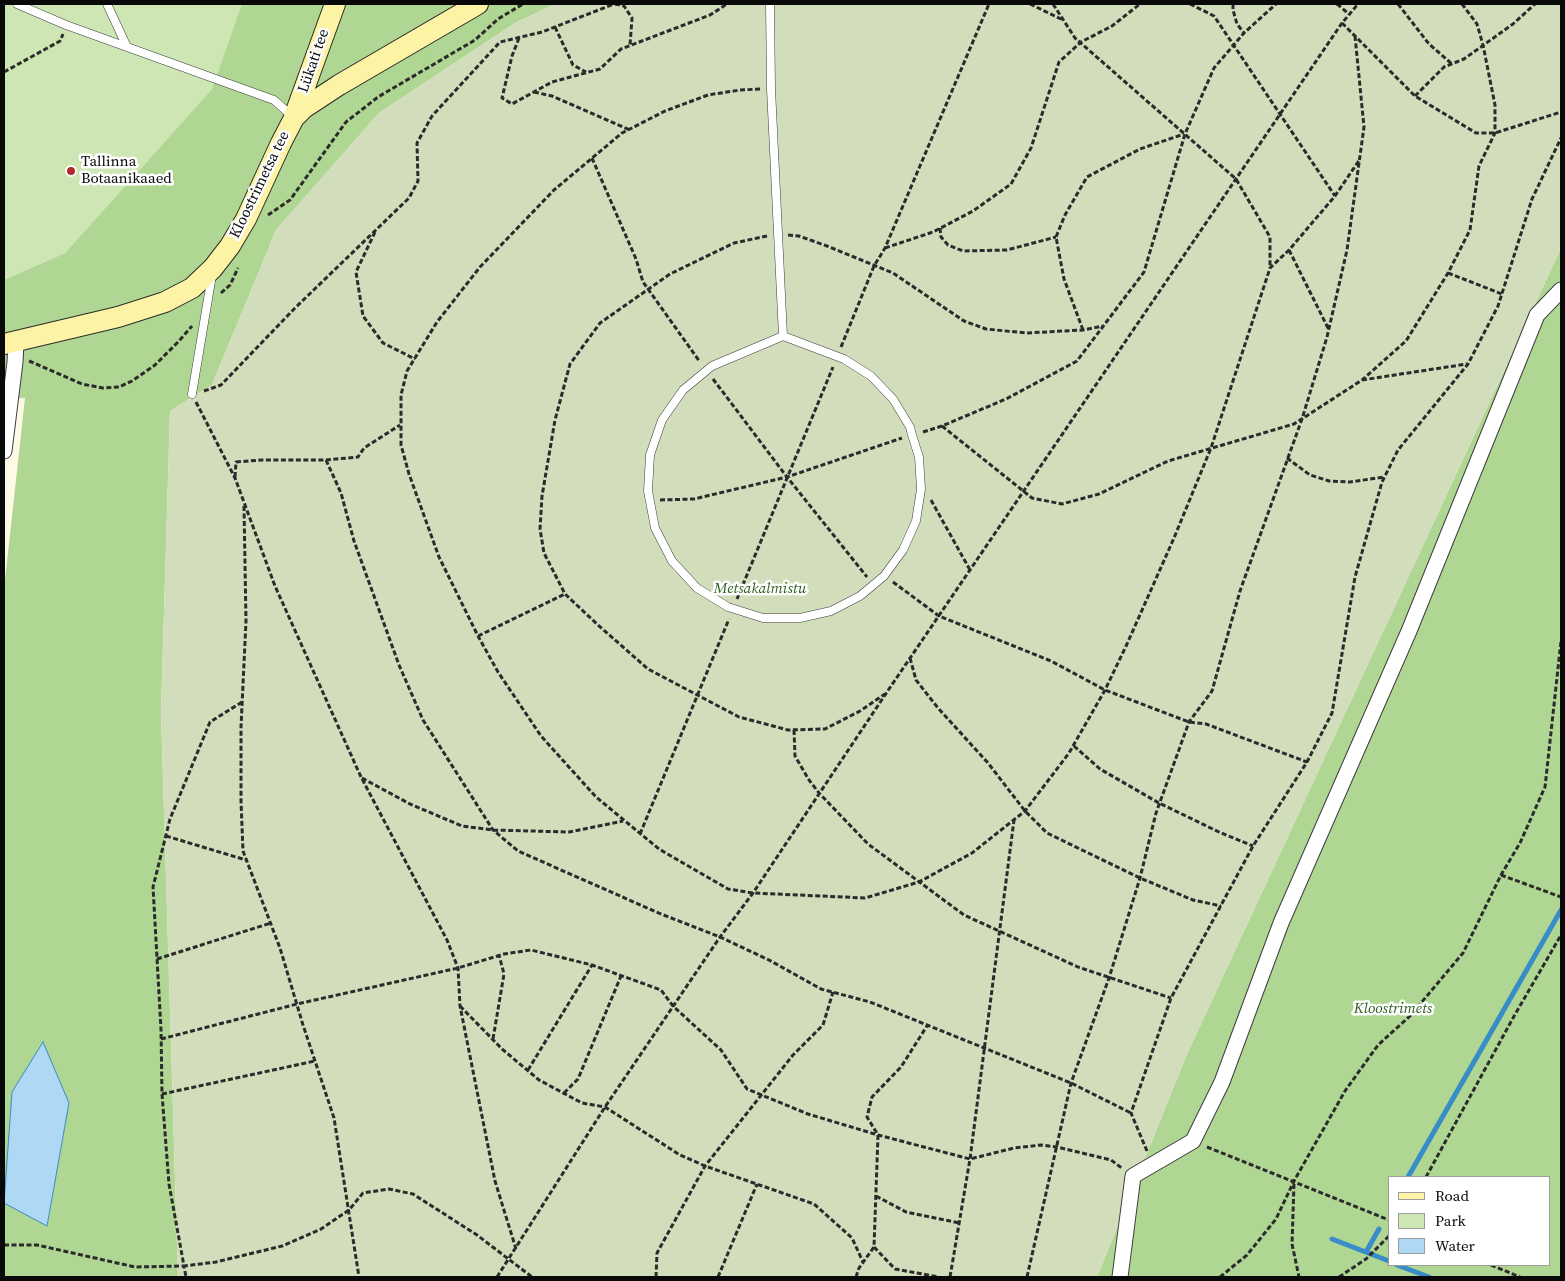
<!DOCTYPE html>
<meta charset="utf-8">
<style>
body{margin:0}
#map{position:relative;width:1565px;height:1281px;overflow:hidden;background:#fefae7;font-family:"Source Serif 4",serif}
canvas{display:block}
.frame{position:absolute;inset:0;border:5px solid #090909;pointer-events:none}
.legend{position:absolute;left:1388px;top:1176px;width:162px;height:90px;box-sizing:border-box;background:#fff;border:1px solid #9d9d9d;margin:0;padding:6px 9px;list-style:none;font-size:15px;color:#090909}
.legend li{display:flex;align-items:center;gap:10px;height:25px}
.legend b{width:25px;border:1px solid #9d9d9d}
</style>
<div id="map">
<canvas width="1565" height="1281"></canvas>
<div class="frame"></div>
<ul class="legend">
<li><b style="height:6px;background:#fcf3a4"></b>Road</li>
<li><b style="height:14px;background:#cde6b3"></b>Park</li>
<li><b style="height:14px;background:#aed8f3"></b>Water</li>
</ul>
</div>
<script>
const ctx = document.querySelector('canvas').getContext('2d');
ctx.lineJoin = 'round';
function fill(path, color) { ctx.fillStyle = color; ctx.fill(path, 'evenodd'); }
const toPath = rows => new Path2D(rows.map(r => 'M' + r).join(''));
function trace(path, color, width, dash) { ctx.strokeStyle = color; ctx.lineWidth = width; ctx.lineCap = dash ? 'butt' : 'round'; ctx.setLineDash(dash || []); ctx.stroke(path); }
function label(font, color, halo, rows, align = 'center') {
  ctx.font = font + ' "Source Serif 4",serif'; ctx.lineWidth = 5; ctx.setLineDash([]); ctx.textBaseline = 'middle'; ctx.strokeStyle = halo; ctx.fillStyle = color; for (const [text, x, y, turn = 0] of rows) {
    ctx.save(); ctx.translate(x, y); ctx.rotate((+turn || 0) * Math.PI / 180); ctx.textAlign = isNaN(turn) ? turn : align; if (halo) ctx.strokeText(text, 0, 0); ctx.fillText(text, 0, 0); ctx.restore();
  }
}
const green = toPath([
 [4,4,243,4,212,89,65,253,4,280]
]);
const forest = toPath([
 [242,4,555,4,515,23,379,113,276,230,212,385,170,411,161,712,178,1277,4,1277,4,589,25,398,4,399,4,280,65,253,212,89],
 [1561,248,1561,1277,1097,1277,1187,1054],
 [1389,1177,1549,1177,1549,1265,1389,1265]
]);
const cemetery = toPath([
 [555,4,1561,4,1561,248,1187,1054,1097,1277,178,1277,161,712,170,411,212,385,276,230,379,113,515,23]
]);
const water = toPath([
 [43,1042,69,1103,47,1226,4,1203,12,1092,43,1042]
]);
const stream = toPath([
 [1408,1177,1561,910],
 [1332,1239,1389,1261],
 [1366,1252,1379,1229],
 [1397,1265,1429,1277]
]);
const path = toPath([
 [615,4,624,6,632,18,630,45],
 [1030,4,1063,20],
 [1053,4,1075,38,1236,179,1270,237,1270,267],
 [1190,4,1214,16,1335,196],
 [1233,4,1233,10,1237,24,1244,33],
 [1337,4,1349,14],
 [1398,4,1429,44,1452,64],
 [1342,23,1415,96,1476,133,1495,133,1561,112],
 [555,27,573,65,586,72],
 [519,38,512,56,502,98,512,104,552,82,600,69,621,49,710,15,727,4],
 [4,72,60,41,63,34],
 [760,89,740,90,708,95,665,111,622,133,554,190,480,267,437,322,407,371,401,395,401,445,409,474,439,557,478,636,498,672,541,736,596,797,659,849,728,889,753,893,865,898,919,882,972,853,1025,811,1069,753,1105,690,1127,644,1174,538,1211,448,1270,268,1289,250,1335,196,1360,159],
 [534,92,552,96,630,130],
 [1415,96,1444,67,1464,59,1513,24,1535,4],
 [592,158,636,259,643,282,700,362],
 [268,215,290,200,346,122,378,97,475,40,498,19,523,4],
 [940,228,941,237,948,245,963,251,1007,250,1056,237],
 [375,232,356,272,363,316,383,343,415,359],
 [788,235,799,236,827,246,893,273,964,321,986,329,1026,333,1083,330,1103,326],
 [767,236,734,243,670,274,600,323,570,364,555,420,542,496,540,529,544,553,565,594,598,625,648,669,739,717,788,730,825,729,860,711,885,694],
 [885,248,933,232,973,211,1011,184,1031,148,1059,62,1081,42,1112,26,1140,4],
 [1289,250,1329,330],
 [1448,273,1502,294],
 [221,293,230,285,238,268],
 [1083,330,1064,279,1056,237,1065,215,1087,177,1140,149,1184,134],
 [841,347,874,266,885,248,989,4],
 [29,361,82,384,103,388,119,387,132,381,155,365,178,342,192,326],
 [713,379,787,477,867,577],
 [1362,380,1467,364],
 [204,391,221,385,295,308,409,198,418,181,417,143,432,116,500,42,542,32,614,4],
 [196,402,235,478,275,586,361,777,447,940,458,968,460,1006,495,1181,516,1249],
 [942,426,1032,498,1062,504,1099,494,1168,461,1294,424,1362,380,1406,341,1448,273,1470,230,1479,166,1495,133,1495,105,1483,45,1477,24,1462,4],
 [923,432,942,426,1006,399,1077,361,1144,272,1185,134,1214,68,1244,33,1276,4],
 [1287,458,1310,475,1329,481,1350,482,1384,477],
 [326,460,341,493,354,541,399,665,423,720,493,830,518,851,661,914,720,937,769,960,821,989,870,1002,1071,1083,1131,1113],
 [235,477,236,462,261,460,326,460,358,457,364,448,400,425],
 [660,500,694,499,787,477,902,438],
 [931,500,970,570],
 [244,506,246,621,241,727,241,801,243,851,280,948,303,1025,334,1118,359,1277],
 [893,582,939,616,1051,661,1105,690,1189,722,1206,724,1307,762],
 [737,599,833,367],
 [478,636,565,594],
 [910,658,916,680,938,708,988,763,1025,811,1047,833,1140,878,1193,900,1221,906],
 [242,702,210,722,170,819,153,887,161,1029,162,1094,169,1184,184,1266,216,1262,282,1246,321,1229,349,1210,363,1193,389,1189,413,1194,477,1235,532,1277],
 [794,730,795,756,809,780,819,793,868,844,964,915,1078,967,1171,998],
 [1074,746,1100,769,1159,803,1219,832,1253,846],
 [362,778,410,804,462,826,493,830,569,832,623,821],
 [640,834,729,619],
 [166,836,246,860],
 [1501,875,1561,897],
 [157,959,271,923],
 [460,1006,502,1049,539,1080,582,1103,605,1107,680,1155,705,1166,814,1204,852,1238,863,1262],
 [161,1039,297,1004,458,968,504,954,531,950,592,965,661,990,673,1006,721,1050,747,1089,808,1114,878,1135,970,1159,1014,1148,1041,1145,1057,1147,1111,1160,1123,1169],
 [493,1039,504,974,499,955],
 [528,1070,592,965],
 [564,1093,578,1079,621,976],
 [162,1094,315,1061],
 [1207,1147,1389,1220],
 [1147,1151,1131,1113,1171,998,1253,846,1307,762,1332,713,1355,577,1382,482,1398,450,1468,364,1498,306,1532,199,1561,138],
 [1426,1177,1513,1018,1561,935],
 [1294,1184,1292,1244,1299,1277],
 [876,1196,906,1212,960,1223],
 [4,1245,37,1245,135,1267,184,1266,186,1277],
 [874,1247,895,1269,939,1277],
 [1491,1265,1520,1277],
 [497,1277,605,1107,720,937,753,893,889,689,1342,23,1358,4],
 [656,1277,657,1253,705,1166,793,1055,823,1025,833,992],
 [718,1277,757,1184],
 [856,1277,859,1268,874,1247,878,1135,867,1117,872,1097,901,1067,927,1026],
 [950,1277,970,1159,1014,820],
 [1027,1277,1071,1083,1109,978,1140,878,1156,813,1189,722,1212,691,1240,591,1302,419,1327,337,1347,250,1364,127,1355,36],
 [1220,1277,1247,1255,1276,1219,1294,1181,1345,1091,1378,1045,1410,1016,1463,953,1501,875,1520,843,1545,787,1561,641],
 [1339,1277,1366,1259,1389,1236]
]);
const lane = toPath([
 [17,4,66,25,274,100,293,117],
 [107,4,127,47],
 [770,4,771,89,783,336],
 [783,336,844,359,871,376,893,399,910,427,912,435,919,457,921,489,916,521,903,550,884,576,860,596,831,611,800,618,763,618,728,607,697,588,672,561,655,528,648,491,650,455,662,420,683,390,712,366,783,336],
 [192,394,212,275]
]);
const street = toPath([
 [4,451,15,362,16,342],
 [1120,1277,1133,1176,1193,1141,1222,1082,1281,923,1409,631,1537,315,1561,290]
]);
const secondary = toPath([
 [294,117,335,4],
 [4,344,118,317,165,302,192,288,213,268,230,246,246,219,281,143,294,118,304,108,339,85,478,4]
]);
const markers = [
 [71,171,5,"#b3282d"]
];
const streetNames = [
 ["Lükati tee",314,61,-71],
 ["Kloostrimetsa tee",260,185,-64]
];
const poiNames = [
 ["Tallinna",81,162],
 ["Botaanikaaed",81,179]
];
const parkNames = [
 ["Metsakalmistu",760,589],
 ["Kloostrimets",1393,1009]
];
fill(green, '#cde6b3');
fill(forest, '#b0d693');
fill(cemetery, '#d2ddbb');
fill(water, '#aed8f3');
trace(water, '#388cc7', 1);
trace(stream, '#388cc7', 5);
trace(lane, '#3c3c3c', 9);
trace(street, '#3c3c3c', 17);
trace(secondary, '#2b2b2b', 22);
trace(path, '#2b2b2b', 3, [5, 2.5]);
trace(lane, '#fff', 8);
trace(street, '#fff', 15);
trace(secondary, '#fcf3a4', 20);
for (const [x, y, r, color] of markers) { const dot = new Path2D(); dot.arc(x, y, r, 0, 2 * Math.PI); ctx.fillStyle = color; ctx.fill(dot); trace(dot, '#fff', 2); }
label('15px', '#090909', '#fff', streetNames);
label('15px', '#090909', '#fff', poiNames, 'left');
label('italic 15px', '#2a5d1e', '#fff', parkNames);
</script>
